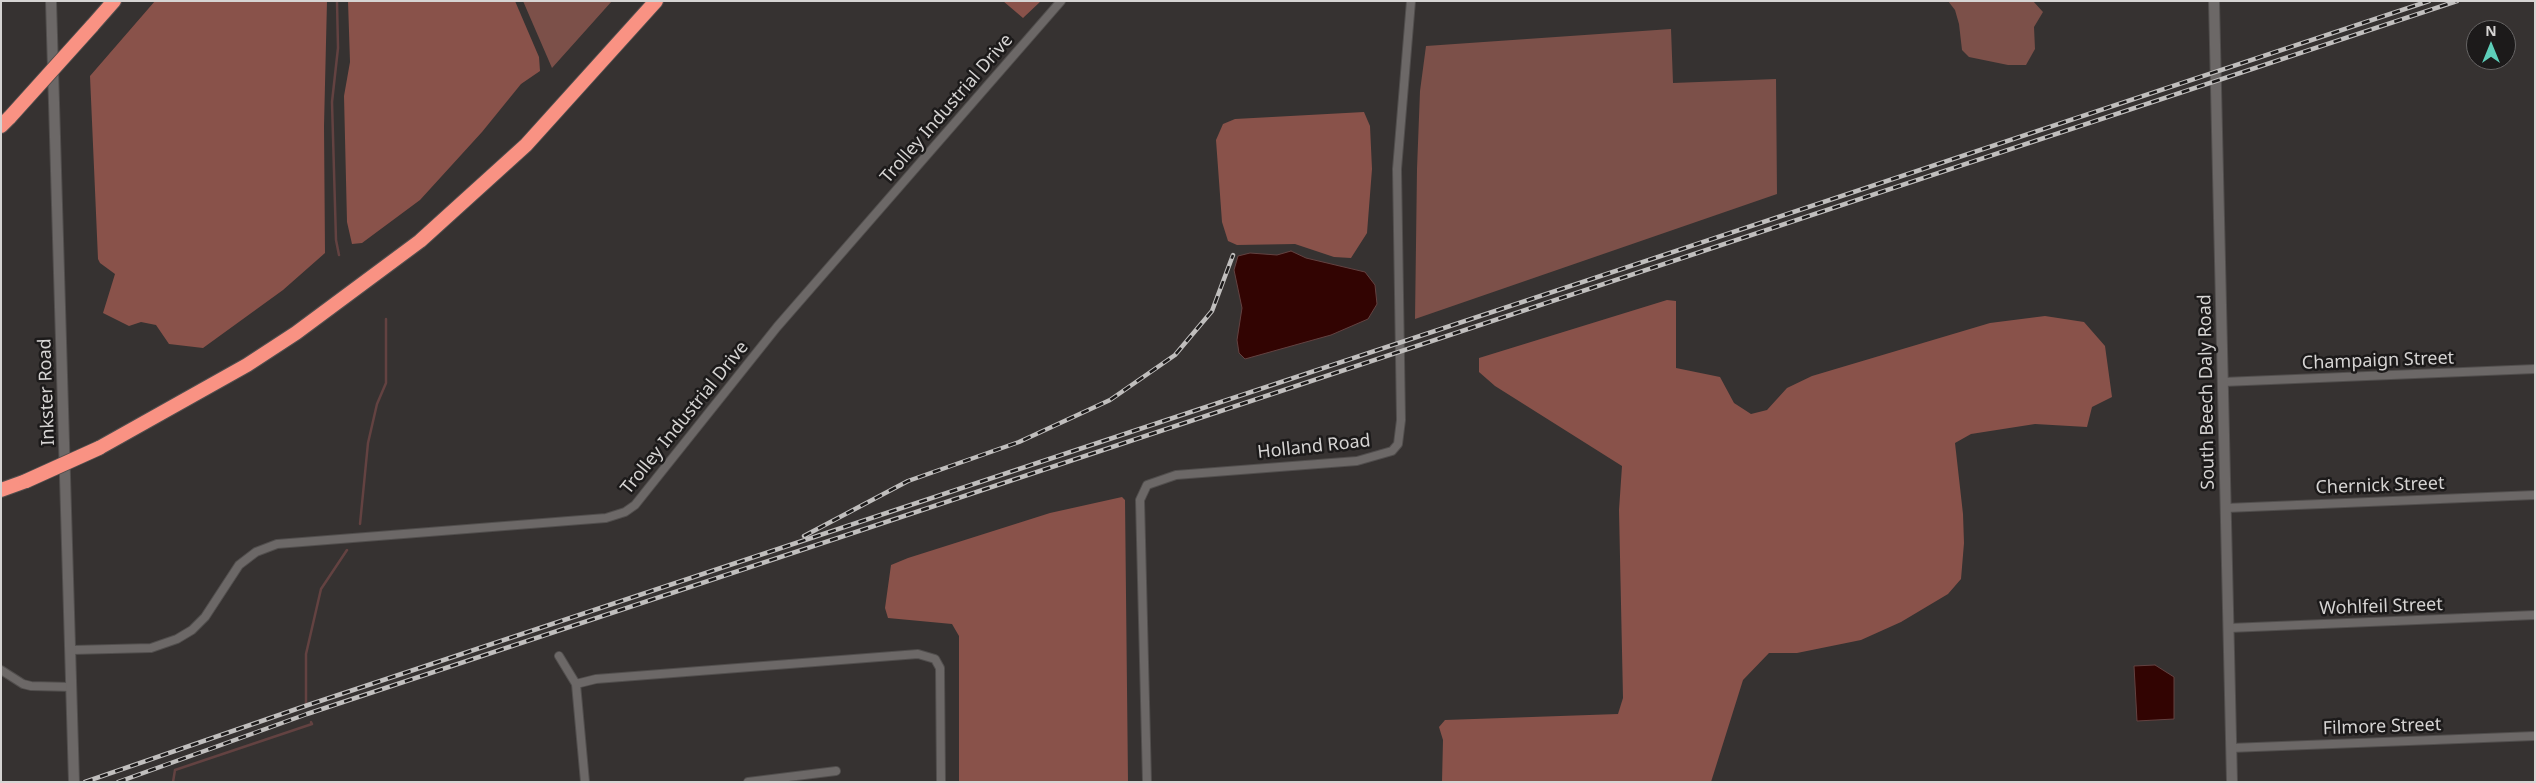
<!DOCTYPE html>
<style>
body{margin:0}
#map{position:relative;width:2536px;height:783px;overflow:hidden;background:#363231;font-family:"Noto Sans",sans-serif}
canvas{display:block}
.frame{position:absolute;inset:0;border:2px solid #d6d4d3;pointer-events:none}
.north{position:absolute;left:2466px;top:20px;width:50px;height:50px;box-sizing:border-box;background:#1c1a1a;border:1px solid #666464;border-radius:50%;rotate:0deg;font-size:14px;font-weight:700;line-height:20px;text-align:center;color:#d6d4d3}
.north::after{content:'';display:block;margin:auto;width:18px;height:22px;background:#5dceb9;clip-path:polygon(50% 0,100% 100%,50% 72%,0 100%)}
</style>
<div id="map">
<canvas width="2536" height="783"></canvas>
<div class="frame"></div>
<div class="north">N</div>
</div>
<script>
const ctx = document.querySelector('canvas').getContext('2d');
ctx.lineJoin = 'round';
function fill(path, color) { ctx.fillStyle = color; ctx.fill(path, 'evenodd'); }
const toPath = rows => new Path2D(rows.map(r => 'M' + r).join(''));
function trace(path, color, width, dash) { ctx.strokeStyle = color; ctx.lineWidth = width; ctx.lineCap = dash ? 'butt' : 'round'; ctx.setLineDash(dash || []); ctx.stroke(path); }
function label(font, color, halo, rows, align = 'center') {
  ctx.font = font + ' "Noto Sans",sans-serif'; ctx.lineWidth = 5; ctx.setLineDash([]); ctx.textBaseline = 'middle'; ctx.strokeStyle = halo; ctx.fillStyle = color; for (const [text, x, y, turn = 0] of rows) {
    ctx.save(); ctx.translate(x, y); ctx.rotate((+turn || 0) * Math.PI / 180); ctx.textAlign = isNaN(turn) ? turn : align; if (halo) ctx.strokeText(text, 0, 0); ctx.fillText(text, 0, 0); ctx.restore();
  }
}
const green = toPath([
 [523,1,612,1,552,68],
 [1948,1,2033,1,2043,12,2034,27,2035,49,2026,65,2008,65,1969,57,1962,50,1959,24,1955,10],
 [1671,29,1673,83,1776,79,1777,194,1415,319,1417,169,1420,91,1426,46]
]);
const forest = toPath([
 [155,1,327,1,324,126,325,253,283,290,203,348,169,344,156,325,141,322,129,326,103,313,115,274,100,263,98,259,90,76],
 [348,1,515,1,539,57,540,71,521,84,482,132,420,200,362,243,352,244,347,222,344,96,350,62],
 [1003,1,1041,1,1023,18],
 [1364,112,1370,126,1372,169,1367,233,1351,258,1334,257,1295,244,1237,245,1228,241,1222,222,1216,140,1223,124,1235,119],
 [1667,300,1676,301,1676,368,1720,377,1734,403,1751,414,1767,410,1787,388,1812,376,1990,323,2045,316,2084,322,2105,346,2112,397,2092,407,2087,427,2035,424,1971,434,1955,443,1963,514,1964,543,1961,579,1948,594,1901,622,1861,640,1797,653,1769,653,1743,680,1711,782,1442,782,1443,740,1439,727,1445,720,1618,714,1623,698,1619,510,1622,466,1495,386,1479,372,1479,358],
 [1122,497,1125,500,1128,782,959,782,959,636,952,624,888,618,885,608,891,565,908,558,1050,513]
]);
const water = toPath([
 [1291,251,1306,258,1365,272,1375,285,1377,304,1368,319,1331,335,1245,359,1239,353,1237,340,1242,308,1234,270,1238,256,1250,253,1277,255,1291,251],
 [2155,665,2174,677,2174,719,2137,721,2134,666,2155,665]
]);
const stream = toPath([
 [337,1,338,48,332,102,336,240,339,255],
 [360,524,368,443,377,404,386,383,386,319],
 [306,703,306,654,321,589,347,550],
 [173,782,175,770,312,724,311,722]
]);
const street = toPath([
 [2223,382,2535,369],
 [2226,508,2535,495],
 [2229,628,2535,615],
 [72,650,151,648,177,639,192,630,205,617,239,565,256,552,277,544,606,518,625,512,635,505,777,327,1061,1],
 [559,656,576,684,596,679,918,654,935,659,940,668,941,782],
 [1,670,23,684,31,686,72,687],
 [576,684,585,782],
 [2231,748,2535,736],
 [748,782,836,771],
 [1147,782,1140,500,1147,485,1176,475,1357,461,1392,451,1398,444,1401,420,1397,169,1411,1]
]);
const secondary = toPath([
 [51,1,74,782],
 [2214,1,2232,782]
]);
const highway = toPath([
 [92,26,114,1],
 [1,126,10,117],
 [99,448,247,365,296,333,420,241,526,145,656,1],
 [1,490,26,481]
]);
const rail = toPath([
 [804,536,908,481,1019,442,1110,400,1175,355,1212,311,1233,255],
 [85,782,308,705,2429,1],
 [118,782,307,714,2457,1]
]);
const highwayBridge = toPath([
 [10,117,92,26],
 [26,481,99,448]
]);
const streetNames = [
 ["Trolley Industrial Drive",947,109,-49],
 ["Champaign Street",2378,361,-2],
 ["Inkster Road",47,392,-92],
 ["South Beech Daly Road",2207,392,-91],
 ["Trolley Industrial Drive",685,418,-51],
 ["Holland Road",1314,447,-6],
 ["Chernick Street",2380,486,-2],
 ["Wohlfeil Street",2381,607,-2],
 ["Filmore Street",2382,727,-2]
];
fill(green, '#7c5049');
fill(forest, '#89524a');
fill(water, '#320402');
trace(water, '#634241', 1);
trace(stream, '#634241', 2.5);
trace(street, '#514e4d', 10);
trace(secondary, '#514e4d', 12);
trace(highway, '#514e4d', 16);
trace(street, '#6c6867', 8);
trace(secondary, '#6c6867', 10);
trace(highway, '#f99283', 14);
trace(rail, '#c0bebd', 4.5);
trace(rail, '#1c1a1a', 2.5, [8]);
trace(highwayBridge, '#514e4d', 16, []);
trace(highwayBridge, '#f99283', 14);
label('18px', '#d6d4d3', '#1c1a1a', streetNames);
</script>
